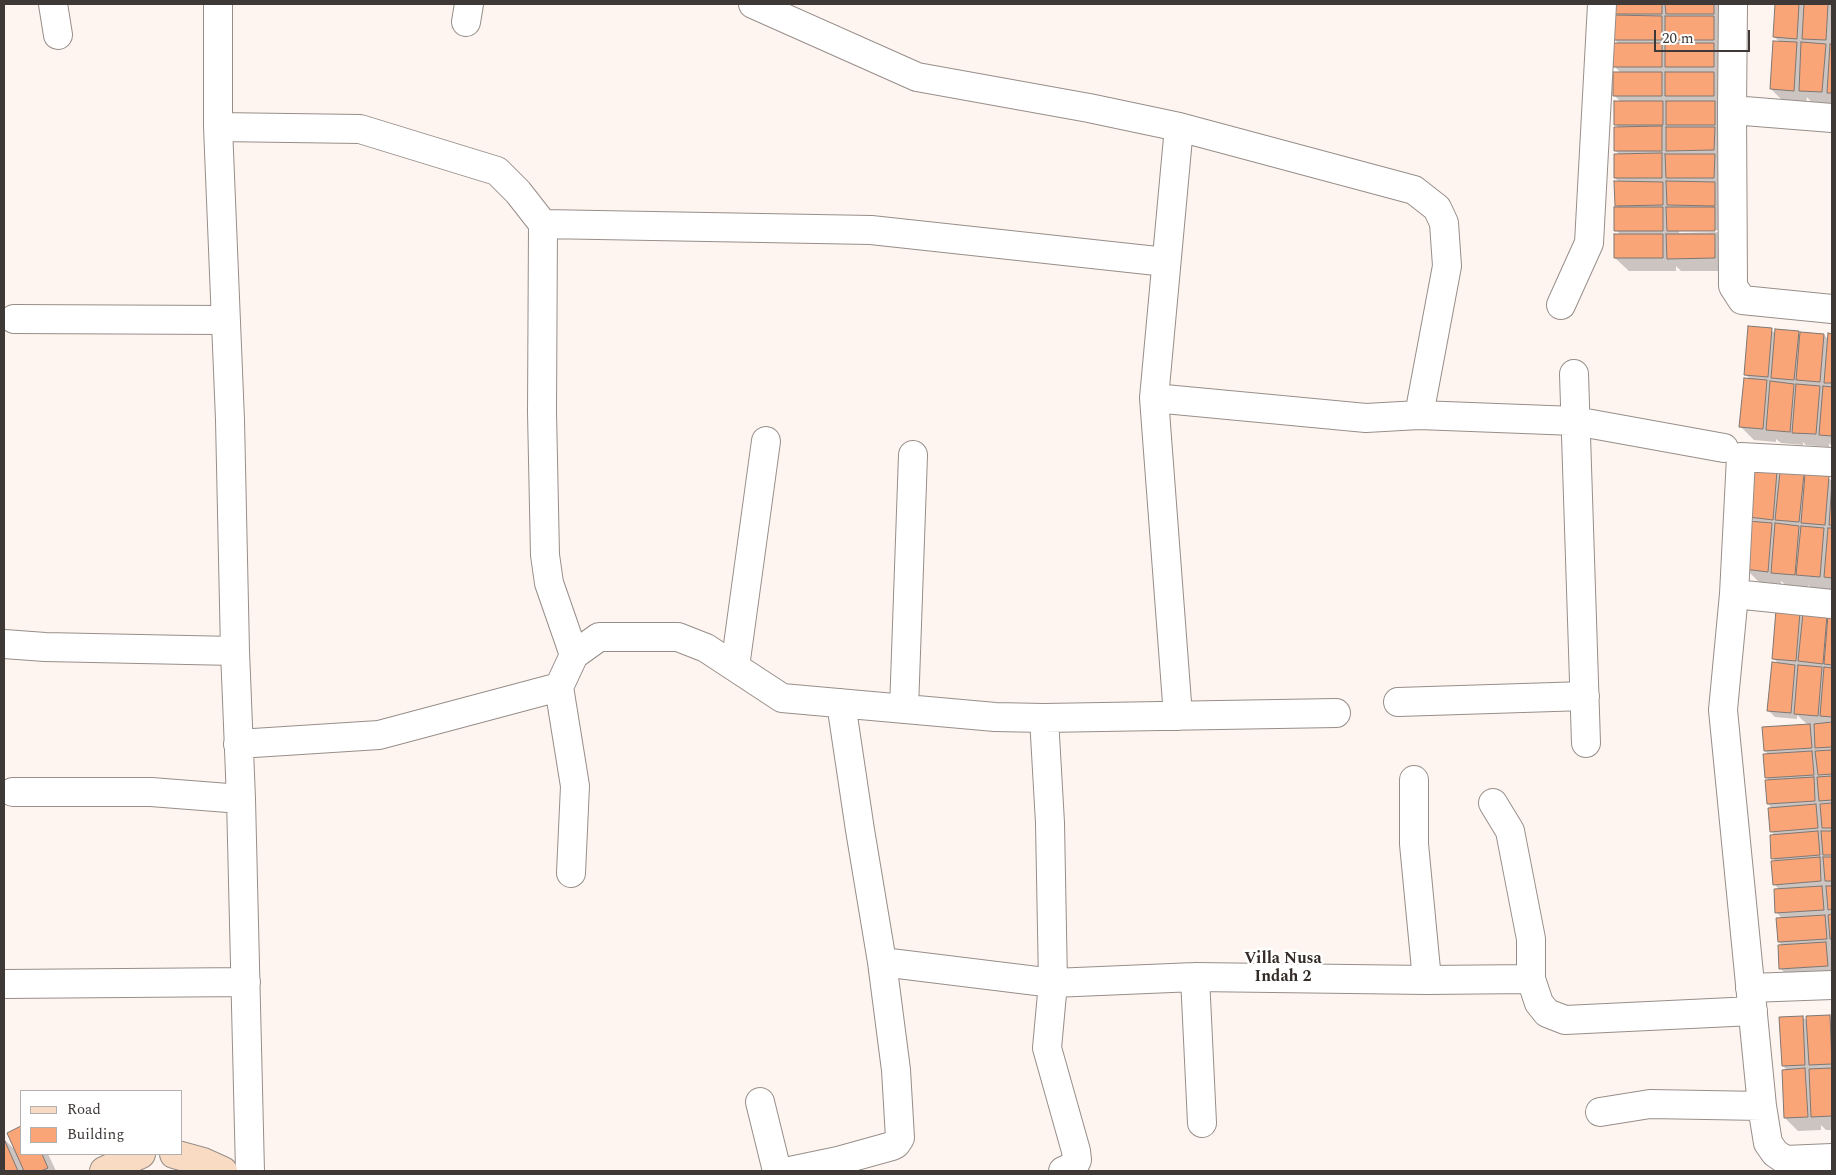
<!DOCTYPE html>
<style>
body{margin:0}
#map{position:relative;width:1836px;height:1175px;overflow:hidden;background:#fef5f1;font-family:Spectral,serif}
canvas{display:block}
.frame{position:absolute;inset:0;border:5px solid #3e3937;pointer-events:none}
.legend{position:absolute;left:20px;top:1090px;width:162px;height:65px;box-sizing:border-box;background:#fff;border:1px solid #b2b0af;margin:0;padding:6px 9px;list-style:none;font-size:15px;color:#3e3937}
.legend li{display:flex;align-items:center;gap:10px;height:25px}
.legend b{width:25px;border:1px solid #b2b0af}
.scale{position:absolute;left:1654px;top:30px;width:96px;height:22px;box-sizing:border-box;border:2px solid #3e3937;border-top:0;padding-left:6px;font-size:15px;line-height:18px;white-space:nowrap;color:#3e3937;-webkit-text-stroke:4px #fff;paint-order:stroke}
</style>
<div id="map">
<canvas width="1836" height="1175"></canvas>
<div class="frame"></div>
<ul class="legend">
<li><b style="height:6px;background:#f9dac3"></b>Road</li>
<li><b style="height:14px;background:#faa578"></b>Building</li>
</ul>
<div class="scale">20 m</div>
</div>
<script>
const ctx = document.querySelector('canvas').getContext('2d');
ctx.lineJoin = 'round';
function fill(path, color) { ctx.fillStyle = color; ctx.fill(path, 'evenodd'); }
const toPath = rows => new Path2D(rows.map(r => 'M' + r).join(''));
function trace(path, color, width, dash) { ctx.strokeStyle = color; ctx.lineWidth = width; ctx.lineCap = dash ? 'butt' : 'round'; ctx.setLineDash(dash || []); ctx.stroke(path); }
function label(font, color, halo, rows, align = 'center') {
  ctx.font = font + ' Spectral,serif'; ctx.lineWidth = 5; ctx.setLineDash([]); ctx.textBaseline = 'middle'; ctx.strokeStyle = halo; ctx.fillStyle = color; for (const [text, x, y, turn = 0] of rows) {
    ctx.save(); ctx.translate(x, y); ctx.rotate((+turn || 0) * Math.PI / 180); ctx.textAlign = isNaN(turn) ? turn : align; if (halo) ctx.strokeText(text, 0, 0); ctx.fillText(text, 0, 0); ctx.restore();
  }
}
const shadow = toPath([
 [1614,4,1726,4,1728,271,1681,271,1676,266,1676,271,1629,271,1615,258,1621,235,1616,230,1620,209,1616,205,1620,183,1615,178,1620,155,1615,150,1619,128,1615,124,1621,102,1614,95,1621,73,1614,66,1619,44,1614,39,1617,17,1614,14],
 [1679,230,1721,230,1721,232,1679,233],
 [1776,4,1832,4,1832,105,1813,104,1807,97,1806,104,1784,102,1771,89,1780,42,1774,37],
 [1771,330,1776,334,1798,333,1801,336,1824,335,1829,340,1829,335,1832,335,1832,446,1829,443,1829,447,1806,445,1803,442,1803,445,1781,443,1776,439,1776,442,1754,440,1741,427,1751,380,1745,374],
 [1776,472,1780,476,1803,475,1806,478,1828,478,1832,481,1832,527,1831,526,1831,530,1832,530,1832,590,1811,588,1808,585,1808,587,1786,585,1781,581,1781,584,1759,582,1746,569,1756,523,1750,517],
 [1799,613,1803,617,1826,616,1829,619,1832,617,1832,980,1794,982,1781,969,1783,946,1779,942,1783,919,1777,913,1780,890,1774,884,1776,862,1773,858,1775,836,1771,831,1773,809,1768,804,1770,781,1767,778,1769,755,1765,751,1808,725,1797,715,1797,719,1775,717,1769,711,1779,664,1773,658],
 [1830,1016,1832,1019,1832,1130,1826,1130,1821,1125,1821,1130,1798,1131,1785,1118,1788,1071,1783,1066,1803,1017,1808,1022],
 [21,1128,21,1154,48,1154,56,1171,4,1171,4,1139,15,1150,8,1134]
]);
const building = toPath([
 [1613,4,1662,4,1662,14,1613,14,1613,4],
 [1665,4,1714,4,1714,14,1666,14,1665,4],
 [1775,4,1799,4,1797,39,1773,37,1775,4],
 [1804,4,1828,4,1826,40,1802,39,1804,4],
 [1613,15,1662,16,1662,40,1613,40,1613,15],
 [1665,16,1714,16,1714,40,1665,40,1665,16],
 [1773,41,1797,42,1794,91,1770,89,1773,41],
 [1801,42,1826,44,1822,92,1799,91,1801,42],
 [1613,43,1662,43,1662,67,1613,67,1613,43],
 [1665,43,1714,43,1714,67,1665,67,1665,43],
 [1830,44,1832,44,1832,93,1827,93,1830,44],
 [1613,72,1662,72,1662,96,1613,96,1613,72],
 [1665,72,1714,72,1714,96,1665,96,1665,72],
 [1614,101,1663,101,1663,125,1614,125,1614,101],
 [1666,101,1715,101,1715,125,1666,125,1666,101],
 [1662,126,1662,151,1614,151,1614,127,1662,126],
 [1666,127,1715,127,1714,150,1666,151,1666,127],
 [1662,153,1662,178,1614,178,1614,154,1662,153],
 [1665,154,1715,154,1714,178,1666,178,1665,154],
 [1614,181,1663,182,1663,205,1615,206,1614,181],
 [1666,181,1715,182,1715,206,1667,205,1666,181],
 [1614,207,1663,207,1663,231,1614,231,1614,207],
 [1666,207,1715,207,1715,231,1667,231,1666,207],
 [1614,234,1663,234,1663,258,1614,258,1614,234],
 [1666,234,1715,234,1715,258,1667,259,1666,234],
 [1748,326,1772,328,1768,377,1744,375,1748,326],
 [1775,329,1799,331,1794,380,1771,378,1775,329],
 [1800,332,1824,334,1820,382,1796,380,1800,332],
 [1828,333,1832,334,1832,383,1824,383,1828,333],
 [1744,378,1767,380,1763,429,1739,427,1744,378],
 [1770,381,1794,384,1790,432,1766,430,1770,381],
 [1796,384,1820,386,1816,434,1792,433,1796,384],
 [1823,386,1832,387,1832,436,1819,435,1823,386],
 [1753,469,1777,471,1773,520,1749,517,1753,469],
 [1780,472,1804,474,1799,522,1775,520,1780,472],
 [1805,474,1829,476,1825,525,1801,523,1805,474],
 [1832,482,1832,525,1829,525,1832,482],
 [1748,521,1772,523,1768,572,1744,569,1748,521],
 [1775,523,1799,526,1795,575,1771,573,1775,523],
 [1801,526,1824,528,1820,577,1796,575,1801,526],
 [1828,528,1832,528,1832,578,1824,577,1828,528],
 [1776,610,1800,612,1796,661,1772,659,1776,610],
 [1803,613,1827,615,1823,664,1798,661,1803,613],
 [1828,615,1832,616,1832,665,1824,664,1828,615],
 [1772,662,1795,665,1791,713,1767,711,1772,662],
 [1798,665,1822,667,1818,716,1794,714,1798,665],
 [1824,667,1832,668,1832,717,1820,716,1824,667],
 [1832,722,1832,747,1815,748,1814,724,1832,722],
 [1810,724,1812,748,1764,751,1762,727,1810,724],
 [1832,750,1832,774,1818,775,1815,751,1832,750],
 [1812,751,1814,775,1765,778,1763,754,1812,751],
 [1832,776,1832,800,1819,801,1817,777,1832,776],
 [1814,777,1815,801,1767,804,1765,780,1814,777],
 [1832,803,1832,828,1822,828,1820,804,1832,803],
 [1816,804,1818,828,1770,832,1768,808,1816,804],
 [1818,831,1820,855,1771,859,1770,835,1818,831],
 [1821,831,1832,831,1832,855,1823,855,1821,831],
 [1820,857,1821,881,1773,885,1771,861,1820,857],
 [1823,857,1832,857,1832,881,1825,881,1823,857],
 [1822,886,1824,910,1775,913,1774,889,1822,886],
 [1826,886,1832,886,1832,909,1828,910,1826,886],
 [1832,914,1832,939,1830,939,1828,915,1832,914],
 [1825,915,1827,939,1778,942,1776,918,1825,915],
 [1826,942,1828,966,1779,969,1778,945,1826,942],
 [1830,1015,1832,1064,1809,1065,1806,1016,1830,1015],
 [1803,1016,1805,1065,1782,1066,1779,1017,1803,1016],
 [1805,1068,1808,1117,1784,1118,1782,1070,1805,1068],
 [1832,1068,1832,1116,1811,1117,1809,1069,1832,1068],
 [21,1126,21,1154,42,1154,48,1168,41,1171,24,1171,7,1133,21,1126],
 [4,1139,18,1171,4,1171,4,1139]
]);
const street = toPath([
 [53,4,58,35],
 [218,4,218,127,230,420,235,651,241,799,250,1171],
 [753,4,917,77,1089,108,1179,127,1154,398,1178,716],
 [1733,4,1732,110,1733,286,1742,300,1832,309],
 [466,22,469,4],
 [1732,110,1832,118],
 [218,127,360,129,497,171,518,192,543,224,542,412,545,555,549,583,574,655],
 [1179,127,1414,190,1437,208,1444,223,1447,266,1419,415],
 [543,224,871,230,1166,262],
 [1561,305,1589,243,1602,4],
 [14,319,226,320],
 [1574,374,1586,743],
 [1154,398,1366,418,1419,415,1575,421,1724,448],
 [1832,462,1741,457,1734,594,1723,710,1762,1106,1768,1143,1775,1153,1785,1160,1832,1158],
 [1734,594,1832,604],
 [4,644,45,647,235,651],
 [735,667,766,441],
 [559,687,575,786,571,873],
 [1398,702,1585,696],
 [904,709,913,455],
 [1044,718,1050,823,1053,983,1047,1048,1076,1151,1077,1160,1074,1166,1063,1171],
 [238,744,379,735,559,687,574,655,599,637,678,637,706,648,782,698,995,717,1044,718,1336,713],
 [1414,780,1414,844,1427,980],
 [13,792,151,792,241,799],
 [1493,803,1510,831,1531,939,1531,979],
 [882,962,1053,983,1195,977,1427,980,1531,979,1539,1003,1547,1013,1565,1020,1753,1011],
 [1195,977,1202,1123],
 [4,984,246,982],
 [1750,988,1832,985],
 [760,1102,777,1171],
 [1600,1112,1650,1104,1762,1106],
 [790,1171,838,1161,892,1146,896,1144,900,1138,896,1070,882,962,860,830,841,703]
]);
const secondary = toPath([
 [174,1154,203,1162,223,1171],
 [104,1171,141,1154]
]);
const neighbourhoodNames = [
 ["Villa Nusa",1283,960],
 ["Indah 2",1283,978]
];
fill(shadow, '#0003');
fill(building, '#faa578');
trace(building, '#7f7671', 1);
trace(street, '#978e89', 30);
trace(secondary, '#978e89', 30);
trace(street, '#fff', 28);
trace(secondary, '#f9dac3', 28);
label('bold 16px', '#342c28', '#fff', neighbourhoodNames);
</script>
